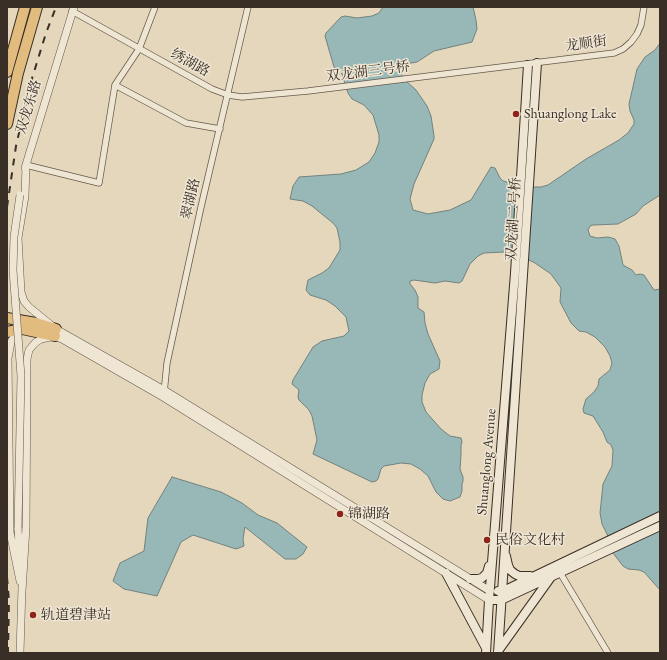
<!DOCTYPE html>
<meta charset="utf-8">
<style>
body{margin:0}
#map{position:relative;width:667px;height:660px;overflow:hidden;background:#e5d7bc;font-family:"EB Garamond",serif}
canvas{display:block}
.frame{position:absolute;inset:0;border:8px solid #3a2f27;pointer-events:none}
</style>
<div id="map">
<canvas width="667" height="660"></canvas>
<div class="frame"></div>
</div>
<script>
const ctx = document.querySelector('canvas').getContext('2d');
ctx.lineJoin = 'round';
function fill(path, color) { ctx.fillStyle = color; ctx.fill(path, 'evenodd'); }
const toPath = rows => new Path2D(rows.map(r => 'M' + r).join(''));
function trace(path, color, width, dash) { ctx.strokeStyle = color; ctx.lineWidth = width; ctx.lineCap = dash ? 'butt' : 'round'; ctx.setLineDash(dash || []); ctx.stroke(path); }
function label(font, color, halo, rows, align = 'center') {
  ctx.font = font + ' "EB Garamond","Noto Serif SC",serif'; ctx.lineWidth = 3; ctx.setLineDash([]); ctx.textBaseline = 'middle'; ctx.strokeStyle = halo; ctx.fillStyle = color; for (const [text, x, y, turn = 0] of rows) {
    ctx.save(); ctx.translate(x, y); ctx.rotate((+turn || 0) * Math.PI / 180); ctx.textAlign = isNaN(turn) ? turn : align; if (halo) ctx.strokeText(text, 0, 0); ctx.fillText(text, 0, 0); ctx.restore();
  }
}
const water = toPath([
 [383,7,473,7,476,20,477,29,472,42,434,51,417,62,399,65,397,67,405,80,416,90,427,106,431,116,434,136,434,139,414,184,410,199,413,210,428,214,450,210,471,200,491,167,495,168,500,178,503,181,526,187,541,187,548,185,586,159,619,140,628,133,634,124,634,120,630,111,629,104,637,69,645,57,655,50,660,43,660,195,643,206,636,214,618,224,593,225,590,226,588,230,590,236,597,238,608,237,615,239,619,246,623,265,632,270,636,275,640,274,644,275,654,290,660,289,660,590,644,572,639,570,628,569,623,566,613,553,607,534,602,524,600,513,603,484,612,466,613,450,611,445,607,442,603,432,593,416,584,413,583,409,586,399,594,392,598,386,599,379,610,370,612,363,610,356,605,347,595,337,586,332,579,331,571,323,560,302,561,288,551,274,535,263,525,258,505,252,484,253,478,256,470,264,462,281,459,283,445,281,435,283,414,280,410,281,410,284,415,290,418,297,418,308,424,312,425,323,428,334,440,361,439,369,430,374,425,383,422,395,422,402,426,412,441,429,450,436,461,438,462,442,461,445,461,455,460,469,463,477,463,481,462,484,462,491,460,497,450,501,443,499,436,492,428,476,420,469,411,464,401,463,384,466,381,469,378,479,376,481,372,482,313,454,317,440,312,416,309,410,299,400,298,397,299,390,292,384,293,380,313,347,322,341,344,336,349,331,346,317,335,306,326,300,310,295,306,290,308,280,322,273,329,268,340,250,340,242,337,228,333,223,312,206,303,201,290,199,293,186,299,177,341,174,356,170,369,162,375,153,379,142,379,135,373,115,364,105,352,99,348,93,342,74,334,67,325,36,326,33,341,17,345,16,357,18,372,16,379,13,383,7],
 [172,477,221,492,242,503,258,515,277,523,307,547,303,554,296,559,285,559,245,527,243,539,244,546,236,549,193,535,181,542,157,596,124,589,113,581,120,563,144,551,148,518,172,477]
]);
const minor = toPath([
 [72,11,212,89,228,95,242,97,308,91,614,53,623,49,631,42,637,34,641,25,644,7],
 [115,85,186,123,220,129],
 [26,165,99,183,115,85,139,49,155,7],
 [164,393,167,363,201,207,248,7],
 [559,571,608,653]
]);
const tertiary = toPath([
 [26,165,25,196,18,238,21,292,24,301,29,307,56,329,164,390,490,591],
 [25,168,74,7],
 [18,528,20,561],
 [20,581,10,532,8,358,11,342,15,335,21,330],
 [22,591,26,527,27,359,29,350,35,343,41,339,55,336,62,339,163,397,489,600],
 [20,653,22,587]
]);
const secondary = toPath([
 [506,556,508,565,510,570,515,574,519,576,530,576],
 [446,573,486,648],
 [470,579,478,579,482,578,487,573,489,566],
 [498,591,501,592,660,516],
 [489,600,501,600,660,526],
 [498,651,551,577],
 [486,653,489,600,515,273,528,65],
 [498,653,537,63]
]);
const trunk = toPath([
 [7,72,25,7],
 [7,124,18,73,37,7],
 [7,318,36,323,56,329],
 [7,332,22,329,55,336]
]);
const rail = toPath([
 [7,207,16,146,30,85,46,33,56,7],
 [7,577,9,601,8,653]
]);
const tertiaryBridge = toPath([
 [18,528,21,376,13,270,14,237,20,195]
]);
const markers = [
 [516,114,4,"#8f2418"],
 [340,514,4,"#8f2418"],
 [487,540,4,"#8f2418"],
 [33,615,4,"#8f2418"]
];
const streetNames = [
 ["龙顺街",586,44,-8],
 ["绣湖路",190,63,29],
 ["双龙湖三号桥",368,72,-7],
 ["双龙东路",29,107,-73],
 ["翠湖路",191,199,-77],
 ["双龙湖二号桥",514,219,-87],
 ["Shuanglong Avenue",487,462,-85]
];
const poiNames = [
 ["Shuanglong Lake",524,114],
 ["锦湖路",348,514],
 ["民俗文化村",495,540],
 ["轨道碧津站",41,615]
];
fill(water, '#97b8b7');
trace(water, '#72817d', 1);
trace(minor, '#65594c', 7);
trace(tertiary, '#65594c', 8);
trace(secondary, '#3a2f27', 10);
trace(trunk, '#3a2f27', 12);
trace(minor, '#eee5d3', 5.5);
trace(tertiary, '#eee5d3', 7);
trace(secondary, '#eee5d3', 8);
trace(trunk, '#e2bc7e', 10);
trace(rail, '#3a2f27', 2, [7, 7]);
trace(tertiaryBridge, '#65594c', 8, []);
trace(tertiaryBridge, '#eee5d3', 7);
for (const [x, y, r, color] of markers) { const dot = new Path2D(); dot.arc(x, y, r, 0, 2 * Math.PI); ctx.fillStyle = color; ctx.fill(dot); trace(dot, '#eee5d3', 1.5); }
label('14px', '#3a2f27', '#eee5d3', streetNames);
label('14px', '#3a2f27', '#eee5d3', poiNames, 'left');
</script>
